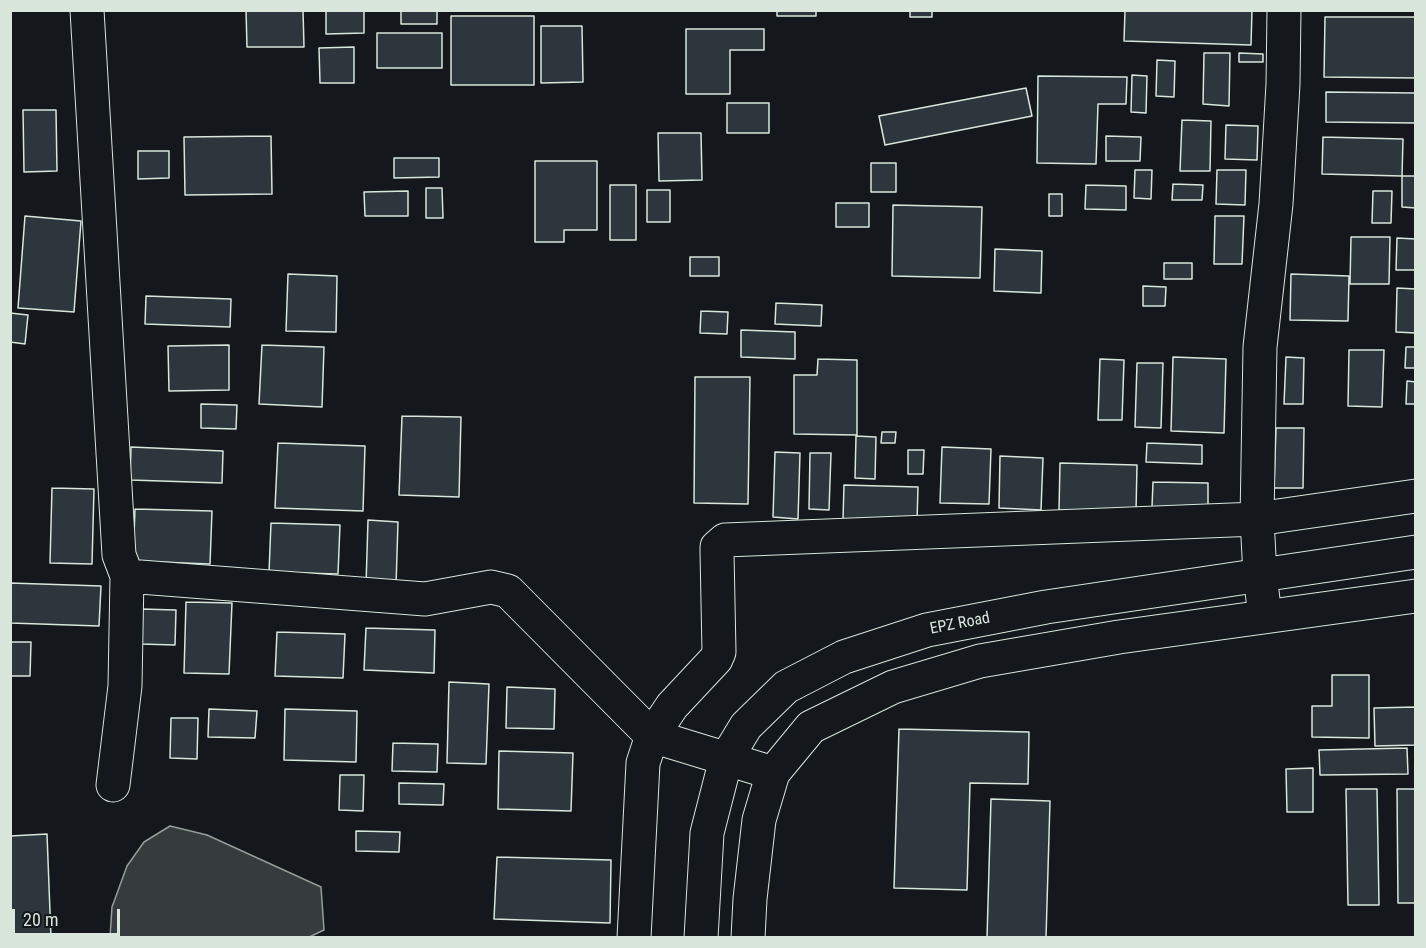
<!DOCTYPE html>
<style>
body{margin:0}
#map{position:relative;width:1426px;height:948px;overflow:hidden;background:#14181c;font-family:"Roboto Condensed",sans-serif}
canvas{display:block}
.frame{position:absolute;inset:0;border:12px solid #d8e6dc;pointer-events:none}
.scale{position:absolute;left:12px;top:909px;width:108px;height:27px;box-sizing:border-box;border:3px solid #d8e6dc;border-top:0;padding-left:8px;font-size:18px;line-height:21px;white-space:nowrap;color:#d8e6dc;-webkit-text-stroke:4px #14181c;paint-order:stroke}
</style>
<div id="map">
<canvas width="1426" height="948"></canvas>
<div class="frame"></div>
<div class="scale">20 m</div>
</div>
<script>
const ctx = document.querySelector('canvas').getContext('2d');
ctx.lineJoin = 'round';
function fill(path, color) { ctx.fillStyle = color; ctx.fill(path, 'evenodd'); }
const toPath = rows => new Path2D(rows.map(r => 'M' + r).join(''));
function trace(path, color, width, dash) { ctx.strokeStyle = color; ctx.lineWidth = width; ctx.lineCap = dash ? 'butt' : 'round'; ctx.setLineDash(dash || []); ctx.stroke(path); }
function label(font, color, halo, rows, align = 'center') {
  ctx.font = font + ' "Roboto Condensed",sans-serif'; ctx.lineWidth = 4.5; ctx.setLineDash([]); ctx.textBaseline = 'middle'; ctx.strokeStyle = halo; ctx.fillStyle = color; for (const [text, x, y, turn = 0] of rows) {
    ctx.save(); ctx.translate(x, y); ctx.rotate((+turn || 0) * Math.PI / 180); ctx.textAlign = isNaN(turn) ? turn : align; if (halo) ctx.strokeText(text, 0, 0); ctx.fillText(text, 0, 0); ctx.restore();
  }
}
const water = toPath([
 [170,826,207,835,321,887,324,930,307,938,110,937,112,907,127,866,144,842,170,826]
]);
const building = toPath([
 [246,10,303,10,304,47,247,47,246,10],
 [326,10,364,10,364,33,326,34,326,10],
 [401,10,437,10,437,24,401,24,401,10],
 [777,10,816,10,816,16,777,16,777,10],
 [910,10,932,10,932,17,910,17,910,10],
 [1125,10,1252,10,1251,45,1124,41,1125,10],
 [451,16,534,16,534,85,451,85,451,16],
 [1325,17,1416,17,1416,78,1324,77,1325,17],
 [541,26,582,26,583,82,541,83,541,26],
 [686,29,764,29,764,50,730,50,730,94,686,94,686,29],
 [377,33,442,33,442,68,377,68,377,33],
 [354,47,354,83,320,83,319,48,354,47],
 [1204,53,1230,53,1229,106,1203,104,1204,53],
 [1239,53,1263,54,1263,62,1239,62,1239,53],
 [1157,60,1175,61,1174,97,1156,96,1157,60],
 [1132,75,1147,76,1146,113,1131,112,1132,75],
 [1038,76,1127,77,1126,104,1098,104,1096,164,1037,163,1038,76],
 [1026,88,1032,116,885,145,879,116,1026,88],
 [1326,92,1416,93,1416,123,1326,122,1326,92],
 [727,103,769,103,769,133,727,133,727,103],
 [23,110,56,110,57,171,24,172,23,110],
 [1182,120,1211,121,1210,171,1180,171,1182,120],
 [1226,125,1258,126,1257,160,1225,159,1226,125],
 [658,133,701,133,702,180,659,181,658,133],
 [271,136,272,194,185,195,184,137,271,136],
 [1106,136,1141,137,1140,161,1106,161,1106,136],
 [1323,137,1403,139,1402,176,1322,174,1323,137],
 [138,151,169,151,169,178,138,179,138,151],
 [394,158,439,158,439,177,394,178,394,158],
 [535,161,597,161,597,230,564,230,564,242,535,242,535,161],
 [871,163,896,163,896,192,871,192,871,163],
 [1135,170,1152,170,1151,199,1134,198,1135,170],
 [1217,170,1246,170,1245,205,1216,204,1217,170],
 [1402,176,1416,176,1416,208,1402,207,1402,176],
 [1173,184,1203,185,1202,200,1172,200,1173,184],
 [610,185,636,185,636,240,610,240,610,185],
 [1086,185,1126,186,1126,210,1085,209,1086,185],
 [426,188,442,188,443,218,426,218,426,188],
 [647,190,670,190,670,222,647,222,647,190],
 [408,191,408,216,365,216,364,192,408,191],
 [1373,191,1392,191,1391,223,1372,223,1373,191],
 [1049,194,1062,194,1062,216,1049,216,1049,194],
 [836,203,869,203,869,227,836,227,836,203],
 [893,205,982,207,980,278,892,276,893,205],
 [25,216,81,221,74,312,18,308,25,216],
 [1215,216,1244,216,1242,264,1214,264,1215,216],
 [1351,237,1390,237,1389,284,1350,284,1351,237],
 [1397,238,1416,239,1416,270,1396,270,1397,238],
 [995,249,1042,251,1041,293,994,291,995,249],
 [690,257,719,257,719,276,690,276,690,257],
 [1164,263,1192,263,1192,279,1164,279,1164,263],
 [288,274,337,276,336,332,286,331,288,274],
 [1291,274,1349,276,1348,321,1290,320,1291,274],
 [1143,286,1166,287,1165,306,1143,306,1143,286],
 [1397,288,1416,289,1416,333,1396,332,1397,288],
 [146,296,231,299,230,327,145,324,146,296],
 [776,303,822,305,821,326,775,324,776,303],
 [701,311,728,312,727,334,700,333,701,311],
 [10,313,28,315,25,344,10,342,10,313],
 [741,330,795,332,795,359,741,357,741,330],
 [229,345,229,390,169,391,168,346,229,345],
 [262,345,324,347,322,407,259,404,262,345],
 [1406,347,1416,347,1416,368,1405,368,1406,347],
 [1349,350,1384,350,1382,407,1348,406,1349,350],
 [1173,357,1226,359,1224,433,1171,431,1173,357],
 [1286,357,1304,358,1303,404,1284,404,1286,357],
 [818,359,857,360,857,435,794,434,794,375,817,375,818,359],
 [1100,359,1124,360,1122,420,1098,420,1100,359],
 [1137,363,1163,363,1161,428,1135,427,1137,363],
 [695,377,750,377,748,504,694,503,695,377],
 [1407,381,1416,382,1416,404,1406,404,1407,381],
 [201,404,237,405,236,429,201,428,201,404],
 [402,416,461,417,459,497,399,495,402,416],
 [1276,428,1304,428,1303,488,1274,488,1276,428],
 [882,432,896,432,895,443,881,443,882,432],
 [856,436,876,437,875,479,855,478,856,436],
 [278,443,365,446,363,511,275,508,278,443],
 [1147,443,1202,445,1202,464,1146,462,1147,443],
 [131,447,223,451,222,483,130,480,131,447],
 [942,447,991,449,989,504,940,503,942,447],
 [908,450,924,450,923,474,908,474,908,450],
 [775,452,800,453,798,519,773,517,775,452],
 [810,453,831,453,829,510,809,509,810,453],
 [1000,456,1043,458,1041,510,999,508,1000,456],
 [1060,463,1137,465,1136,512,1059,510,1060,463],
 [1153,482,1208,483,1208,509,1152,507,1153,482],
 [844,485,918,487,917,522,843,519,844,485],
 [52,488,94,489,92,564,50,563,52,488],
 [135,509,212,511,210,564,133,561,135,509],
 [368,520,398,522,396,586,366,585,368,520],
 [271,523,340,525,338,574,269,572,271,523],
 [10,583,101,586,99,626,10,623,10,583],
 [186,602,232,603,229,674,184,673,186,602],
 [141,609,176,610,175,645,140,644,141,609],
 [366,628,435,630,434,673,364,670,366,628],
 [277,632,345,634,343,678,275,676,277,632],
 [10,642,31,642,30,676,10,676,10,642],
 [1332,675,1369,675,1369,738,1312,737,1312,706,1332,706,1332,675],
 [449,682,489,684,486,764,447,763,449,682],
 [507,687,555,689,554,729,506,728,507,687],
 [1416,707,1416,745,1375,746,1374,708,1416,707],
 [209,709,257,711,255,738,208,737,209,709],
 [285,709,357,711,356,762,284,760,285,709],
 [171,718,198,718,197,759,170,758,171,718],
 [899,729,1029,732,1028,784,970,783,967,890,894,888,899,729],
 [393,743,438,744,437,772,392,771,393,743],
 [1407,748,1408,774,1320,775,1319,750,1407,748],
 [499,751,573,753,571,811,498,809,499,751],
 [1313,768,1313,812,1287,812,1286,769,1313,768],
 [340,775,364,775,363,811,339,810,340,775],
 [399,783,444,784,443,805,399,804,399,783],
 [1346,789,1377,789,1379,905,1348,905,1346,789],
 [1397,789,1416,789,1416,903,1398,903,1397,789],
 [991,799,1050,801,1046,938,987,938,991,799],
 [356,831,400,832,399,852,356,851,356,831],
 [47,834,51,938,10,938,10,836,47,834],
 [497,857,611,860,610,923,494,919,497,857]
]);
const minor = toPath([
 [87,10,119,555,127,576,125,686,113,785],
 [127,576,425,599,491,587,508,591,652,736,773,773],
 [1265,616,1260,575,1257,519,1260,347,1276,204,1283,84,1284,10],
 [634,938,643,763,652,736,672,706,716,659,719,652,717,552,717,547,725,540,1257,519,1416,496]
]);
const secondary = toPath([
 [701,938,707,833,726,759,746,726,786,687,844,657,927,630,1046,607,1416,552],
 [748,938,750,899,759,820,773,773,811,727,893,687,980,661,1119,637,1416,596]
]);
const streetNames = [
 ["EPZ Road",960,624,-11]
];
fill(water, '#363b3e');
trace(water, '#939e99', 1.5);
fill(building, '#2c363c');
trace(building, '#d8e6dc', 1.5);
trace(minor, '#d8e6dc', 35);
trace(secondary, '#d8e6dc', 35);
trace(minor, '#14181c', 33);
trace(secondary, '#14181c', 33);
label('16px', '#d8e6dc', '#14181c', streetNames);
</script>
